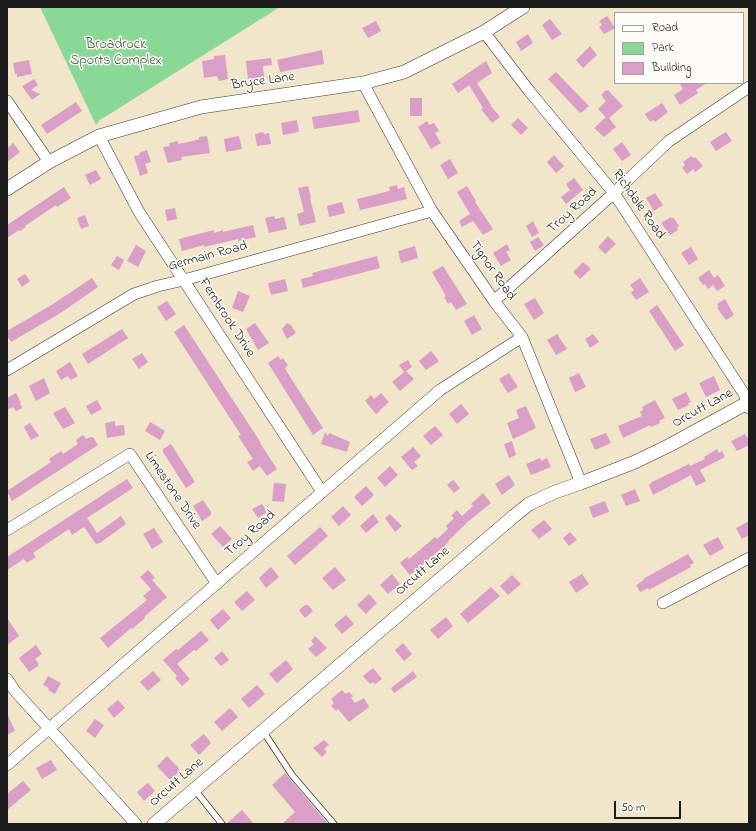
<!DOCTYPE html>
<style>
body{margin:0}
#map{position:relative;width:756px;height:831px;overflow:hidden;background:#f1e5ca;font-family:"Indie Flower",sans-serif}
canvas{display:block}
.frame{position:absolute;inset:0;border:8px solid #1c1c1c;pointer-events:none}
.legend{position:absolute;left:614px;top:12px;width:130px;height:72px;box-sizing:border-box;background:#fdfcf7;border:1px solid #a3a29f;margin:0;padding:5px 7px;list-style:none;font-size:12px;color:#1c1c1c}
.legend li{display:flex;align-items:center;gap:8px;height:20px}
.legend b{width:20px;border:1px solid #a3a29f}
.scale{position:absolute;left:614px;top:801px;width:67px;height:18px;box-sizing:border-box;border:2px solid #1c1c1c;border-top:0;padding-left:5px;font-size:12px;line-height:14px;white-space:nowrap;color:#1c1c1c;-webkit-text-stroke:3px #fdfcf7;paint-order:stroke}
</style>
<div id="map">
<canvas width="756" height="831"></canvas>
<div class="frame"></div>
<ul class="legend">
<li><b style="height:5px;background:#fff"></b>Road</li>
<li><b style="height:11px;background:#8ad896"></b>Park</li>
<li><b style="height:11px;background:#d99fc6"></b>Building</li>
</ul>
<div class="scale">50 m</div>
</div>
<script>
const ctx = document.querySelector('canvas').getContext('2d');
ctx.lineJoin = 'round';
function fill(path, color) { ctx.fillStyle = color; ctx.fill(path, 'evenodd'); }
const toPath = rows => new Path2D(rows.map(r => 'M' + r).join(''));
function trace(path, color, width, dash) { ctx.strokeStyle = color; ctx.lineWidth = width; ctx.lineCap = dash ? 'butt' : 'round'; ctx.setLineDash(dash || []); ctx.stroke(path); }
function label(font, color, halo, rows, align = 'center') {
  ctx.font = font + ' "Indie Flower",sans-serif'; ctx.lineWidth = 3; ctx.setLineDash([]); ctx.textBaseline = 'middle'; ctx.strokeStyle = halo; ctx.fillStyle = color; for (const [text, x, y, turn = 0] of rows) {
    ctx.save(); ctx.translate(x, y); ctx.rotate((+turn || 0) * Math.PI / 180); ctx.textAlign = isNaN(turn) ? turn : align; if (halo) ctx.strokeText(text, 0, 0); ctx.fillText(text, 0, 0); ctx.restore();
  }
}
const green = toPath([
 [40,7,280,7,100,120,96,125]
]);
const building = toPath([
 [607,16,615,28,604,34,599,27,602,25,599,21],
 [550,19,562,34,552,40,542,25],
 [376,21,381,31,368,38,362,28],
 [528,34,533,43,521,51,516,42],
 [590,46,597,55,583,68,576,60],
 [322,50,324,64,280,72,277,60],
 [225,55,228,79,219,81,217,76,204,78,202,61,214,59,214,56],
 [271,58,272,65,263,66,264,77,248,79,246,61],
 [29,60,32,74,17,77,17,74,15,74,13,63],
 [486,61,492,73,477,83,491,105,490,105,500,117,492,123,481,109,483,108,469,85,458,93,452,84],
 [556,72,589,106,582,112,580,113,548,79],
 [34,79,38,85,31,90,40,94,32,100,22,86],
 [679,83,707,83,696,90,698,93,680,105,674,95,683,89],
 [606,90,607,91,608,90,623,106,609,118,616,127,604,137,594,128,606,117,598,109,606,101,601,95],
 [410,98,422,98,422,116,410,116],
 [76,102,82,111,47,134,41,125],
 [662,103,668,112,655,122,654,120,650,122,645,114],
 [358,110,360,122,314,129,312,117],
 [518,118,528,128,521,135,511,125],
 [297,120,299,132,283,135,281,123],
 [427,121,429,125,434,123,439,131,435,133,441,143,431,149,418,127],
 [263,132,264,134,269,133,271,144,257,146,255,134],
 [726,132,732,141,716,151,710,142],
 [207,136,210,153,181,157,182,160,168,163,163,147,170,146,169,143,178,141,178,144,193,141,199,139,199,137],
 [239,136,242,149,226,152,224,139],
 [622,142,631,155,622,161,613,149],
 [13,143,20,152,7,162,7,148],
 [147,150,151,162,145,164,148,173,140,176,134,156,140,155,139,153],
 [554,155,564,166,556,173,547,162],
 [691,156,693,158,695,157,703,166,695,172,693,169,687,174,682,168,685,165,683,162],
 [450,159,458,173,448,179,440,165],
 [96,170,101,179,90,185,85,175],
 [574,178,583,190,566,204,561,197,570,190,566,184],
 [397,185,398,189,404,187,407,199,360,210,357,199,389,191,390,190,389,187],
 [308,186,311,197,310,198,316,222,300,226,297,214,304,212,298,188],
 [467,186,476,201,475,202,493,229,483,235,473,221,462,227,459,221,470,214,457,192],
 [64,187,71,198,57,207,56,205,25,226,26,227,20,231,19,230,7,238,7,225],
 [655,193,663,205,654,211,646,198],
 [342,202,345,213,329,217,327,206],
 [175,208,177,219,167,221,165,210],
 [85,215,89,226,81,229,77,218],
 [274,216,275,219,284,217,287,229,269,233,265,218],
 [671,217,672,219,673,217,679,226,677,228,678,230,670,235,661,223],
 [533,221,539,233,532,237,526,226],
 [253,225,256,237,238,241,238,239,204,247,204,245,182,251,179,239,214,230,214,233,223,230,223,232],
 [608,236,616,244,605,254,598,247],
 [538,237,544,245,535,251,530,242],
 [507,244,510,250,506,252,511,260,501,266,493,253],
 [136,245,146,251,138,267,127,261],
 [415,246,418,258,401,263,398,251],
 [691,247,698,259,689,265,681,253],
 [117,256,124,260,119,270,111,265],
 [377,256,380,268,303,288,301,279,313,276,312,273],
 [583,262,591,269,580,279,573,272],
 [443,266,467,304,456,310,451,302,448,304,444,297,446,296,432,272],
 [709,270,714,278,718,275,725,286,717,291,713,285,708,289,705,284,703,285,698,278],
 [25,274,30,281,22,287,17,279],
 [92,278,98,287,59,314,11,342,7,336,7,331,53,304],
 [640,278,649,292,636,300,631,293,634,290,630,285],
 [285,279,288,291,271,295,268,283],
 [238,291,250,296,243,312,232,308],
 [535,298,544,313,534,320,524,304],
 [725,299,734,315,726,320,717,308,719,307,717,304],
 [167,301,176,314,166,321,157,307],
 [657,305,684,345,675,351,649,311],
 [474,315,482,329,472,335,464,321],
 [255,323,269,343,258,350,246,329],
 [287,323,291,325,296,333,287,339,282,329],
 [184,325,261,443,260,443,277,469,267,476,260,466,253,471,247,462,253,459,238,436,241,435,174,332],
 [122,329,128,338,88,364,82,354],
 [557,334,567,349,556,355,547,340],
 [593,334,599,342,590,348,585,339],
 [431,351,439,361,426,370,419,361],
 [142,353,148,362,139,369,132,359],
 [278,356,281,360,283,358,288,365,285,368,287,372,323,428,313,435,268,363],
 [408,360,412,367,406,371,414,379,400,391,392,382,404,372,399,365],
 [70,362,78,376,71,380,68,376,61,380,56,371],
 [509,373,518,387,508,393,499,379],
 [579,373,586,387,575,392,569,378],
 [714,376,720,390,706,397,699,383],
 [44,378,50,393,36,401,29,386],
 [686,392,691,402,688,403,689,405,678,410,672,399],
 [16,393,21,403,20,403,22,408,16,411,13,407,7,410,7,398],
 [381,393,389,402,376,414,365,401,371,395,374,399],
 [97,400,102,409,91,415,86,406],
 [655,400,665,418,659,421,660,423,651,427,650,425,623,438,618,426,642,416,640,412,643,410,642,407],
 [461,404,469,414,457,424,449,414],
 [526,406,536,428,513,439,507,423,519,418,516,410],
 [65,407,75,423,63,429,53,413],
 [115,421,115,426,124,425,125,435,107,438,105,423],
 [150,422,165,431,160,440,145,431],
 [30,423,39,436,31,440,24,427],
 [435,426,443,435,431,445,423,436],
 [325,432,328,436,329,433,350,442,347,452,321,444],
 [606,433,611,443,595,450,590,439],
 [745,434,749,440,749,445,737,451,731,441],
 [83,435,86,439,91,437,93,437,98,445,12,501,7,491,51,462,49,459,61,451,63,454,78,444,76,440],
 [512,441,516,455,509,458,504,444],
 [171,444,195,482,186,488,163,452,163,449],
 [413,447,421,456,414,462,418,466,412,470,401,457],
 [717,449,719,453,722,451,725,457,700,470,706,481,696,486,691,475,653,495,649,485,652,482,689,464,690,466,705,459,704,457],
 [540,458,541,461,547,458,551,467,531,475,526,464],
 [390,466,398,475,385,487,377,478],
 [509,475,515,485,502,495,495,484],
 [127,479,133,488,87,518,97,533,121,516,126,524,100,543,96,544,84,527,72,535,69,529,33,553,36,557,27,563,24,559,7,570,7,557],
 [453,480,460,488,454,493,447,485],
 [274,483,286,484,284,502,272,501],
 [366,486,374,495,362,506,354,497],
 [635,489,640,501,626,506,621,495],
 [483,493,491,503,470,520,448,541,449,542,410,575,400,563,407,557,409,559,435,537,437,539,448,529,446,526,454,518,451,516,457,510,462,516,473,506,471,504],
 [203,500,211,512,211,515,202,521,193,506],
 [605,501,609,512,593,518,589,507],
 [262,504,267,512,258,518,252,509],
 [343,506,351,515,339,526,331,517],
 [373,514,379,522,366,533,360,526],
 [390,514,402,526,395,532,385,518],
 [544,520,552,529,539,539,531,530],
 [749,521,749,535,742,539,736,528],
 [220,526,232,539,223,547,211,534],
 [320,527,328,536,295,565,287,556],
 [154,528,163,542,152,549,143,534],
 [570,532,577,540,569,546,563,538],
 [718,537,724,548,710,556,703,545],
 [688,554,694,563,690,565,691,567,649,590,648,588,640,592,636,585,644,580,643,579],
 [271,567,279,577,266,588,259,578],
 [335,567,346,580,333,590,322,578],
 [148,570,155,578,152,580,167,597,144,617,145,618,132,629,131,628,108,648,100,638,147,600,143,596,151,589,140,577],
 [392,574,400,584,388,594,380,585],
 [582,574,589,584,576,593,569,582],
 [512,575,521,584,508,595,500,586],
 [491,587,500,596,468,623,460,614],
 [247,591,255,600,242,611,234,602],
 [369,594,377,603,366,614,357,605],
 [305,605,308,605,313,611,305,618,299,610],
 [223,609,231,618,218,630,210,620],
 [346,615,354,624,342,634,334,625],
 [446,617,453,626,438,639,430,630],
 [7,618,19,636,7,645],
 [201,631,209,640,196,651,194,650,177,664,190,679,182,686,175,678,177,676,163,660,176,649,178,650],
 [315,636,327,648,316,657,308,649,314,644,311,641],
 [403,643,412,654,404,661,395,650],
 [36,645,42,654,35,659,38,663,38,666,29,672,19,658],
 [222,651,229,660,221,666,214,658],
 [286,660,293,669,277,683,269,674],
 [373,668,382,679,375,684,373,682,370,684,363,676],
 [153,671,161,680,148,691,140,682],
 [413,671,417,677,394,693,391,688],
 [48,676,61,683,55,694,48,690,49,688,43,685],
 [257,685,265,694,249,708,241,699],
 [342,690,345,694,349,692,353,696,351,698,355,703,364,698,369,707,349,722,338,709,336,711,331,706,334,703,331,699],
 [118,700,125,708,114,718,107,709],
 [230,708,238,717,222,731,214,722],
 [7,713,15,731,7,735],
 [95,719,104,725,95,738,86,731],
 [204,734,211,743,199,755,190,745],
 [324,740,329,745,324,749,327,752,322,757,313,748],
 [167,756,179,768,178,769,180,771,170,780,157,766],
 [51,760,57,770,42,779,36,768],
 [285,773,289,778,328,824,282,824,295,812,272,785],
 [23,781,31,790,7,810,7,794],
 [148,783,155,791,144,801,137,792],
 [242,810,254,824,226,824]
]);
const service = toPath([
 [263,731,292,775,334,824],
 [195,790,222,824]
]);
const minor = toPath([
 [484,32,530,92,614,193,744,394,749,408],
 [363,83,432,211,494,301,522,337,581,483],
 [7,101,49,162],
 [99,136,139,212,322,492],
 [494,301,614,193,669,141,749,87],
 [7,370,134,294,158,286,184,280,432,211],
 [7,530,130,454,217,584],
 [663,603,749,558],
 [7,679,15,691,136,824],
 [7,765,440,390,522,337]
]);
const tertiary = toPath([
 [7,189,49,162,99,136,201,107,363,83,404,72,484,32,523,7],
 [154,824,514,516,529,504,555,492,581,483,635,462,670,445,749,402]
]);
const parkNames = [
 ["Broadrock",116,46],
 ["Sports Complex",116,62]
];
const streetNames = [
 ["Bryce Lane",263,82,-8],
 ["Richdale Road",638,205,55],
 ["Troy Road",573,211,-42],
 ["Germain Road",208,257,-15],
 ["Tignor Road",492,271,55],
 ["Fernbrook Drive",226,318,57],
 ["Orcutt Lane",703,409,-29],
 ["Limestone Drive",172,491,56],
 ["Troy Road",251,534,-41],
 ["Orcutt Lane",423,572,-41],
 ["Orcutt Lane",177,783,-41]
];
fill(green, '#8ad896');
fill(building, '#d99fc6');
trace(service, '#3c3a36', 7);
trace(minor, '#3c3a36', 12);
trace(tertiary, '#3c3a36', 14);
trace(service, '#fff', 5.5);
trace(minor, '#fff', 11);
trace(tertiary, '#fff', 13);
label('14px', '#425e47', '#fdfcf7', parkNames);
label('14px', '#1c1c1c', '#fdfcf7', streetNames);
</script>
